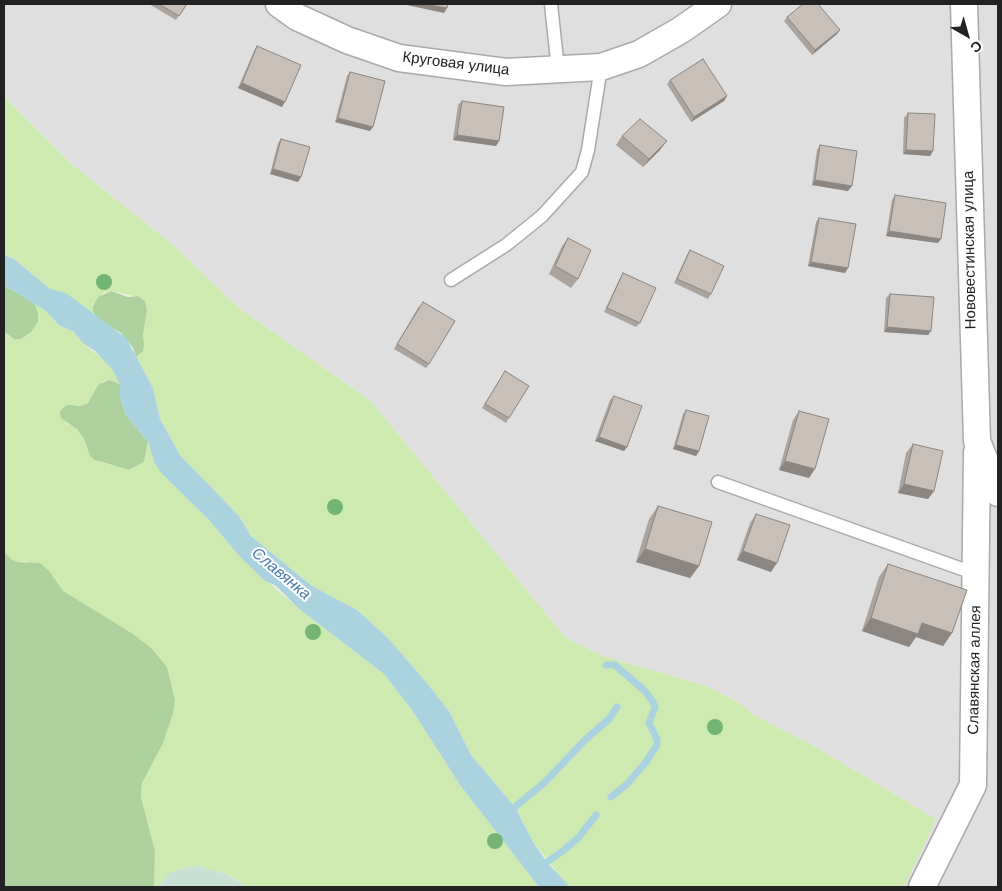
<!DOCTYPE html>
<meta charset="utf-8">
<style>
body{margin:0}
#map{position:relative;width:1002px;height:891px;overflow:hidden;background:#f2efe9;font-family:Helvetica,sans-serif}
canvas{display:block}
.frame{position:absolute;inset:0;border:5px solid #222;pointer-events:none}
.north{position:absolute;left:942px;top:10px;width:50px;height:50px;-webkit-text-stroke:4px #fff;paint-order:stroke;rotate:142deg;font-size:14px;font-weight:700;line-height:20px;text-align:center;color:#222}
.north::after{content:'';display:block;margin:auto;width:18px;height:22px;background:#222;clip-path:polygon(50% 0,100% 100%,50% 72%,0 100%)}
</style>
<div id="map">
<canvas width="1002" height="891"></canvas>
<div class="frame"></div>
<div class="north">С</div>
</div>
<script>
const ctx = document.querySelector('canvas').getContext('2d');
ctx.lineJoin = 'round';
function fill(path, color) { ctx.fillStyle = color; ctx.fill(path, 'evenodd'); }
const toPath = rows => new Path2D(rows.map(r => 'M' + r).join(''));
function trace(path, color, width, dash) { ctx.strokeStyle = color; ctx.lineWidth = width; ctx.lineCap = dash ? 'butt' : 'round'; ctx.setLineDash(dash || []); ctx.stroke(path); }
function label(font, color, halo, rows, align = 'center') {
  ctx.font = font + ' Helvetica,sans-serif'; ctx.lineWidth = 4; ctx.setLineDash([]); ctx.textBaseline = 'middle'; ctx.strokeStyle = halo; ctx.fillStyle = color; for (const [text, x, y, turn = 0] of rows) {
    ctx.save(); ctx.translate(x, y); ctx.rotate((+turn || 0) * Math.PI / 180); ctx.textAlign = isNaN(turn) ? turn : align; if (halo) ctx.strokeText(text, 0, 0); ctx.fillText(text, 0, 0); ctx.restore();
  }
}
const residential = toPath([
 [4,4,998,4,998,887,904,887,936,819,814,746,752,714,745,706,707,686,603,656,566,638,371,401,239,308,172,244,74,166,4,96]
]);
const grass = toPath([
 [4,96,74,166,172,244,239,308,371,401,566,638,603,656,707,686,745,706,752,714,814,746,936,819,904,887,568,886,533,842,515,807,471,755,449,711,426,682,389,639,357,610,312,586,251,536,239,516,180,455,160,419,153,388,136,357,140,355,147,310,142,298,111,291,103,293,93,311,96,318,66,294,50,289,14,259,4,255],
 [35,304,46,311,59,325,77,334,83,343,108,363,119,379,120,384,109,380,102,382,91,400,84,405,76,406,65,422,78,430,84,439,87,449,100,462,129,470,144,462,148,442,154,462,162,474,209,520,240,557,298,608,384,674,412,710,460,785,539,887,248,887,225,874,199,866,180,869,171,873,157,887,154,887,155,851,141,797,142,783,175,700,167,667,132,634,71,598,27,561,18,562,11,559,4,551,4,332,10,337,21,339,27,335,38,313]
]);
const forest = toPath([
 [4,285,35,304,38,313,38,322,31,332,21,339,14,339,4,332],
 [111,291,128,297,138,296,145,301,147,310,143,335,144,345,143,351,136,357,133,348,121,333,96,318,93,311,93,307,98,297],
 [109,380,120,384,120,396,126,415,148,442,144,462,129,470,95,460,90,456,84,439,78,430,62,419,60,415,60,411,67,405,80,406,88,403,98,385],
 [4,551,11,559,18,562,40,563,49,571,63,591,133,634,152,649,167,667,175,700,173,713,163,743,142,783,141,797,155,851,154,887,4,887]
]);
const wetland = toPath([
 [199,866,225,874,248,887,157,887,170,873,180,869]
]);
const water = toPath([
 [4,255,14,259,50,289,66,293,126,338,153,388,160,419,180,455,239,516,251,536,312,586,357,610,389,639,426,682,449,711,471,755,515,807,533,842,547,862,570,887,539,887,460,785,412,710,384,674,298,608,276,586,264,580,240,557,209,520,162,474,154,462,148,442,126,415,120,396,120,384,112,369,95,351,83,343,74,332,59,325,46,311,4,285]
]);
const stream = toPath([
 [606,665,615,665,645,691,653,702,655,707,649,723,657,739,657,745,646,762,627,784,611,797],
 [515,807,544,783,585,740,609,719,617,707],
 [547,862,564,850,579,837,596,815]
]);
const lane = toPath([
 [551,4,558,70],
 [451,280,506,245,542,216,582,172,588,150,601,67],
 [718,482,976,574]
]);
const street = toPath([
 [279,4,297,17,347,40,399,58,506,72,601,67,639,54,681,30,718,4],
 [964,4,977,441,998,493],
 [922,887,973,785,977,452]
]);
const trees = [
 [104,282],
 [335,507],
 [313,632],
 [715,727],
 [495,841]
];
const wall = toPath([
 [149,4,187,4,176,20],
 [787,17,837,34,812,55,784,21],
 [257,46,282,107,238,88,254,51],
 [350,72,370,131,335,122,347,76],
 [670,80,727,96,724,101,691,122,667,84],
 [462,101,499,141,496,146,453,140,458,105],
 [908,113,933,151,930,156,903,154,904,118],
 [622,136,660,150,643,167,616,145],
 [281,139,301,177,298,182,270,174,278,143],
 [820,145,848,191,812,185,817,150],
 [895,195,938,243,886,236,892,200],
 [819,218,845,273,808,266,816,222],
 [568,238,578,279,571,288,549,274,562,246],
 [690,250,711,294,708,299,674,283,687,255],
 [623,273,640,323,636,327,604,312,620,278],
 [890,294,931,331,928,335,884,332,886,298],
 [419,306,429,364,426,368,394,349],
 [502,376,509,418,506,423,482,408],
 [614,396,627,447,624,451,595,441,610,400],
 [686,410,699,451,696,456,673,449,683,414],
 [799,411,809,478,779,470,793,420],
 [913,444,934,491,928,499,898,493,906,453],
 [658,506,699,566,690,578,636,562,649,519],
 [756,514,771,572,737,560,750,523],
 [888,564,952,633,943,646,916,637,909,647,862,631,879,577]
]);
const shadedWall = toPath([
 [402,4,426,4,447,8,444,13],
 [840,30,837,34,812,55,815,50],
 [242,83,285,102,282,107,238,88],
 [727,96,724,101,691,122,694,117],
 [338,118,373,127,370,131,335,122],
 [457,135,499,141,496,146,453,140],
 [667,141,660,150,643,167,649,159],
 [906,150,933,151,930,156,903,154],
 [273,169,301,177,298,182,270,174],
 [815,180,852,186,848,191,812,185],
 [889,231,941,239,938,243,886,236],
 [811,262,848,268,845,273,808,266],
 [887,327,931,331,928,335,884,332],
 [599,437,627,447,624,451,595,441],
 [676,445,699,451,696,456,673,449],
 [785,461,815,469,809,478,779,470],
 [904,484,934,491,928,499,898,493],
 [645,549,699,566,690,578,636,562],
 [743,551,777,563,771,572,737,560],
 [871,618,922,623,952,633,943,646,916,637,909,647,862,631]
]);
const building = toPath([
 [159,4,187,4,179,16,159,4],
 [426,4,448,4,447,8,426,4],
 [803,4,818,4,840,30,815,50,787,17,803,4],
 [257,46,301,65,285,102,242,83,257,46],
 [703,59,727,96,694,117,670,80,703,59],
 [350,72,385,81,373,127,338,118,350,72],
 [462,101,504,107,499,141,457,135,462,101],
 [908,113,935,114,933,151,906,150,908,113],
 [640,119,667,141,649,159,622,136,640,119],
 [281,139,310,147,301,177,273,169,281,139],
 [820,145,857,151,852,186,815,180,820,145],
 [895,195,946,203,941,239,889,231,895,195],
 [819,218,856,224,848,268,811,262,819,218],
 [568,238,591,250,578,279,555,266,568,238],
 [690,250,724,266,711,294,677,279,690,250],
 [623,273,656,288,640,323,607,308,623,273],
 [890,294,934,297,931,331,887,327,890,294],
 [423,302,455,321,429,364,397,344,423,302],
 [505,371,529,386,509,418,485,404,505,371],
 [614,396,642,406,627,447,599,437,614,396],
 [686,410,709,416,699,451,676,445,686,410],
 [799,411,829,419,815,469,785,461,799,411],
 [913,444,943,451,934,491,904,484,913,444],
 [658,506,712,522,699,566,645,549,658,506],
 [756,514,790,525,777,563,743,551,756,514],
 [888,564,967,590,952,633,922,623,918,634,871,618,888,564]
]);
const streetNames = [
 ["Круговая улица",456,64,7],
 ["Нововестинская улица",970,250,-91],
 ["Славянская аллея",975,670,-89]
];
const waterNames = [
 ["Славянка",281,574,40]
];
fill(residential, '#e0dfdf');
fill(grass, '#cdebb0');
fill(forest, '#add19e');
fill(wetland, '#c6e0d4');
fill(water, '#aad3df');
trace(stream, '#aad3df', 7);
trace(lane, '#a9a9a9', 15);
trace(street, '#a9a9a9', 29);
trace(lane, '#fff', 12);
trace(street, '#fff', 26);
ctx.fillStyle = '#74b475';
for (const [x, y] of trees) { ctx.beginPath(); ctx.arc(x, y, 8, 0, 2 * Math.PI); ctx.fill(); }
fill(wall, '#aba49e');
fill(shadedWall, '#8b8681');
fill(building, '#c7bfb8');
trace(building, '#8b8681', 1);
label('15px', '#222', '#fff', streetNames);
label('italic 16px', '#4a7aab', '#fff', waterNames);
</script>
